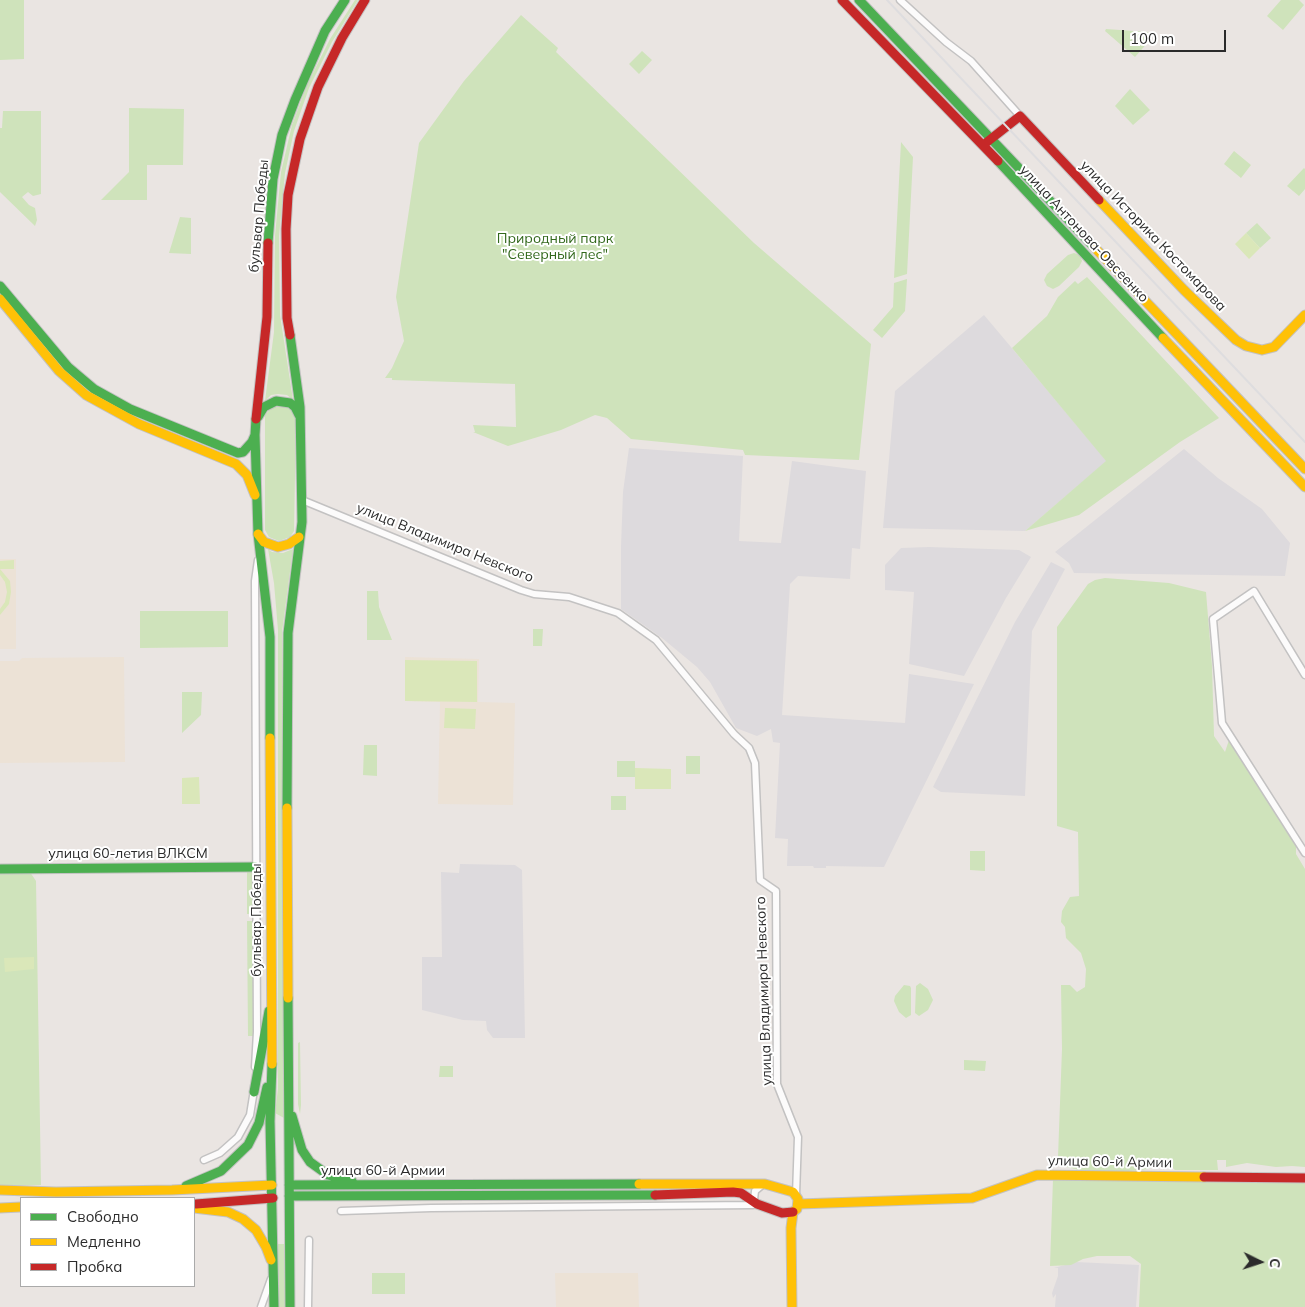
<!DOCTYPE html>
<meta charset="utf-8">
<style>
body{margin:0}
#map{position:relative;width:1305px;height:1307px;overflow:hidden;background:#eae5e2;font-family:Mulish,sans-serif}
canvas{display:block}
.legend{position:absolute;left:20px;top:1197px;width:175px;height:90px;box-sizing:border-box;background:#fff;border:1px solid #aaa;margin:0;padding:6px 9px;list-style:none;font-size:15px;color:#2b2b2b}
.legend li{display:flex;align-items:center;gap:10px;height:25px}
.legend b{width:25px;border:1px solid #aaa}
.north{position:absolute;left:1235px;top:1237px;width:50px;height:50px;-webkit-text-stroke:4px #fff;paint-order:stroke;rotate:94deg;font-size:14px;font-weight:700;line-height:20px;text-align:center;color:#2b2b2b}
.north::after{content:'';display:block;margin:auto;width:18px;height:22px;background:#2b2b2b;clip-path:polygon(50% 0,100% 100%,50% 72%,0 100%)}
.scale{position:absolute;left:1122px;top:30px;width:104px;height:22px;box-sizing:border-box;border:2px solid #2b2b2b;border-top:0;padding-left:6px;font-size:15px;line-height:18px;white-space:nowrap;color:#2b2b2b;-webkit-text-stroke:4px #fff;paint-order:stroke}
</style>
<div id="map">
<canvas width="1305" height="1307"></canvas>
<ul class="legend">
<li><b style="height:6px;background:#4caf50"></b>Свободно</li>
<li><b style="height:6px;background:#ffc107"></b>Медленно</li>
<li><b style="height:6px;background:#c62828"></b>Пробка</li>
</ul>
<div class="north">С</div>
<div class="scale">100 m</div>
</div>
<script>
const ctx = document.querySelector('canvas').getContext('2d');
ctx.lineJoin = 'round';
function fill(path, color) { ctx.fillStyle = color; ctx.fill(path, 'evenodd'); }
const toPath = rows => new Path2D(rows.map(r => 'M' + r).join(''));
function trace(path, color, width, dash) { ctx.strokeStyle = color; ctx.lineWidth = width; ctx.lineCap = dash ? 'butt' : 'round'; ctx.setLineDash(dash || []); ctx.stroke(path); }
function label(font, color, halo, rows, align = 'center') {
  ctx.font = font + ' Mulish,sans-serif'; ctx.lineWidth = 4; ctx.setLineDash([]); ctx.textBaseline = 'middle'; ctx.strokeStyle = halo; ctx.fillStyle = color; for (const [text, x, y, turn = 0] of rows) {
    ctx.save(); ctx.translate(x, y); ctx.rotate((+turn || 0) * Math.PI / 180); ctx.textAlign = isNaN(turn) ? turn : align; if (halo) ctx.strokeText(text, 0, 0); ctx.fillText(text, 0, 0); ctx.restore();
  }
}
const industrial = toPath([
 [984,315,1107,461,1025,531,883,528,895,391],
 [629,448,743,456,739,541,781,543,792,461,866,471,860,549,852,548,850,579,798,576,790,584,782,715,905,723,909,674,974,684,884,867,826,866,826,868,814,868,813,866,787,866,788,839,775,838,780,743,773,742,771,729,757,736,736,728,710,682,697,667,662,638,621,609,621,547,623,492],
 [1184,449,1218,478,1262,509,1290,543,1285,576,1074,573,1069,563,1055,552],
 [929,547,1019,550,1031,557,1006,598,964,676,909,664,914,592,885,590,885,565,901,548],
 [1051,562,1065,569,1032,631,1025,796,941,792,933,787,1015,622],
 [460,864,515,865,522,870,525,1038,493,1038,487,1030,486,1021,463,1020,422,1010,422,957,442,957,441,872,459,873],
 [1076,1262,1139,1265,1136,1307,1055,1307,1056,1294,1053,1298,1052,1293,1058,1276,1058,1268,1054,1268]
]);
const education = toPath([
 [0,559,16,559,16,649,0,649],
 [124,657,125,762,0,763,0,661,19,661,22,658],
 [405,657,479,659,478,702,515,703,513,805,438,804,440,702,405,701],
 [555,1273,638,1273,639,1307,556,1307]
]);
const green = toPath([
 [0,0,24,0,24,59,0,60],
 [355,0,358,0,332,42,309,88,294,131,285,173,279,236,280,315,293,400,287,395,278,394,271,395,265,401,274,332,275,236,281,172,292,125,307,85,330,39],
 [1281,0,1299,0,1304,5,1283,30,1267,16],
 [521,15,558,48,556,52,754,243,871,344,859,460,745,455,743,450,631,439,607,418,595,415,561,430,508,446,473,432,475,432,473,425,516,427,515,384,392,380,392,378,385,378,392,368,404,341,396,297,419,143,464,81],
 [1106,29,1148,32,1150,40,1135,57,1105,31],
 [642,51,652,60,639,74,629,64],
 [1130,89,1150,110,1133,125,1115,106],
 [129,108,184,109,183,165,147,165,147,200,101,200,129,172],
 [3,111,41,111,41,194,33,196,28,192,22,197,29,205,35,208,37,220,35,226,0,192,0,128,2,128],
 [901,142,913,157,907,274,894,278],
 [1234,151,1251,165,1241,178,1224,164],
 [1304,168,1305,169,1305,189,1299,196,1287,186],
 [180,217,191,218,191,254,169,253],
 [1257,223,1271,238,1260,248,1246,233],
 [1074,253,1080,255,1082,261,1079,267,1059,286,1053,289,1047,286,1044,280,1047,274,1068,255],
 [1087,277,1219,418,1180,442,1079,515,1025,531,1106,461,1012,348,1047,316,1058,297,1075,281,1078,284],
 [907,279,905,311,882,338,873,330,893,307,894,283],
 [278,405,286,406,293,412,296,420,294,531,290,537,279,541,269,537,265,530,265,415,271,408],
 [268,549,272,552,283,553,293,549,282,632,284,1118,275,1113,278,1089,278,630,274,583],
 [1105,578,1169,583,1206,592,1212,666,1214,736,1225,752,1230,737,1296,839,1296,854,1305,869,1305,1167,1292,1166,1276,1167,1247,1163,1226,1167,1226,1160,1217,1160,1218,1170,1175,1170,1163,1159,1158,1159,1149,1169,1118,1172,1083,1171,1067,1167,1064,1157,1058,1157,1062,1049,1061,985,1070,985,1077,992,1085,987,1086,969,1081,953,1066,938,1065,927,1061,922,1062,911,1070,897,1079,896,1078,832,1057,826,1057,627,1088,584,1095,580],
 [367,591,378,591,379,607,392,640,367,640],
 [140,611,228,611,228,647,140,648],
 [533,629,543,629,542,646,533,646],
 [182,692,202,692,201,715,182,733],
 [364,745,377,745,377,776,363,775],
 [686,756,700,756,700,774,686,774],
 [617,761,635,761,635,777,617,777],
 [611,796,626,796,626,810,611,810],
 [970,851,985,851,985,871,970,870],
 [30,872,36,881,41,1185,0,1186,0,873],
 [247,872,253,872,253,914,247,914],
 [247,921,253,921,254,1036,248,1036],
 [920,983,928,989,933,1000,928,1010,919,1016,915,1013,916,986],
 [904,985,910,986,911,988,911,1015,906,1018,899,1012,894,1001,895,996],
 [300,1042,301,1105,300,1114,298,1104,298,1043],
 [964,1060,986,1061,985,1071,964,1070],
 [440,1066,453,1066,453,1077,439,1077],
 [1053,1179,1236,1182,1238,1180,1305,1179,1305,1307,1139,1307,1141,1264,1130,1256,1097,1256,1083,1259,1071,1265,1050,1266],
 [277,1244,284,1244,285,1307,278,1307],
 [372,1273,405,1273,405,1294,372,1294]
]);
const pitch = toPath([
 [1246,233,1260,248,1249,259,1235,244],
 [14,560,14,569,0,569,10,581,11,592,9,604,0,615,0,609,5,602,7,592,5,582,0,575,0,561],
 [405,660,477,661,477,702,405,701],
 [445,708,476,709,475,729,444,728],
 [635,768,671,769,671,789,635,789],
 [199,777,200,804,182,804,182,778],
 [34,957,34,969,5,972,4,958]
]);
const street = toPath([
 [900,0,946,42,971,61,1020,116],
 [302,500,521,590,534,594,569,597,618,613,656,640,734,734,749,748,755,763,760,880,776,891,777,1084,798,1137,796,1195],
 [1305,675,1254,591,1213,619,1222,723,1305,853],
 [255,1067,257,1032,255,581,258,560],
 [204,1160,220,1153,238,1137,250,1115,254,1090],
 [754,1200,755,1191,762,1185],
 [341,1211,431,1208,753,1205],
 [261,1307,271,1279],
 [308,1307,309,1240]
]);
const fast = toPath([
 [859,0,1094,247],
 [998,161,1163,338],
 [268,243,273,179,282,135,295,100,325,31,345,0],
 [0,286,68,367,94,389,130,409,238,453,243,452,252,442,255,435,256,419],
 [258,417,264,407,276,401,290,403,295,407,299,415],
 [255,435,258,534,270,637,270,738],
 [287,808,288,633,302,522,300,407,290,335],
 [0,869,255,867],
 [288,998,290,1307],
 [272,1064,270,1121,274,1307],
 [254,1092,269,1011],
 [292,1116,302,1150,310,1162,328,1175,352,1181],
 [289,1185,639,1184],
 [186,1186,221,1171,248,1145,259,1123,267,1087],
 [289,1196,655,1195]
]);
const slow = toPath([
 [1099,200,1184,290,1236,340,1246,346,1262,350,1274,347,1305,315],
 [1094,247,1305,469],
 [0,299,59,371,86,395,139,424,236,464,247,475,255,495],
 [1163,338,1305,487],
 [258,534,264,542,278,547,289,544,299,537],
 [270,738,272,1064],
 [287,808,288,998],
 [639,1184,765,1184,793,1192,798,1199,797,1209,793,1212,791,1228,792,1307],
 [0,1190,56,1192,172,1190,272,1185],
 [799,1204,972,1198,1037,1175,1204,1177],
 [0,1208,21,1207],
 [194,1208,228,1212,243,1219,256,1230,266,1247,271,1260]
]);
const jam = toPath([
 [842,0,998,161],
 [987,142,1020,116,1099,200],
 [290,335,287,318,286,229,288,195,300,139,318,87,342,38,365,0],
 [256,419,267,317,268,243],
 [1204,1177,1305,1178],
 [655,1195,733,1192,741,1193,757,1204,782,1213,793,1212],
 [196,1204,273,1198]
]);
const rail = toPath([
 [887,0,1305,442]
]);
const streetNames = [
 ["бульвар Победы",259,216,-85],
 ["улица Антонова-Овсеенко",1084,234,47],
 ["улица Историка Костомарова",1153,236,46],
 ["улица Владимира Невского",445,543,22],
 ["улица 60-летия ВЛКСМ",128,854],
 ["бульвар Победы",257,920,-90],
 ["улица Владимира Невского",764,991,-92],
 ["улица 60-й Армии",1110,1162,1],
 ["улица 60-й Армии",383,1171]
];
const parkNames = [
 ["Природный парк",555,239],
 ["\"Северный лес\"",555,255]
];
fill(industrial, '#dddadd');
fill(education, '#ece2d6');
fill(green, '#cfe3bb');
fill(pitch, '#dae7b9');
trace(street, '#c3c2c2', 9);
trace(fast, '#c3c2c2', 11);
trace(slow, '#c3c2c2', 11);
trace(jam, '#c3c2c2', 11);
trace(street, '#fcfbfb', 6);
trace(fast, '#4caf50', 9);
trace(slow, '#ffc107', 9);
trace(jam, '#c62828', 9);
trace(rail, '#dedddf', 2);
label('14px', '#2b2b2b', '#fff', streetNames);
label('14px', '#32681c', '#fff', parkNames);
</script>
